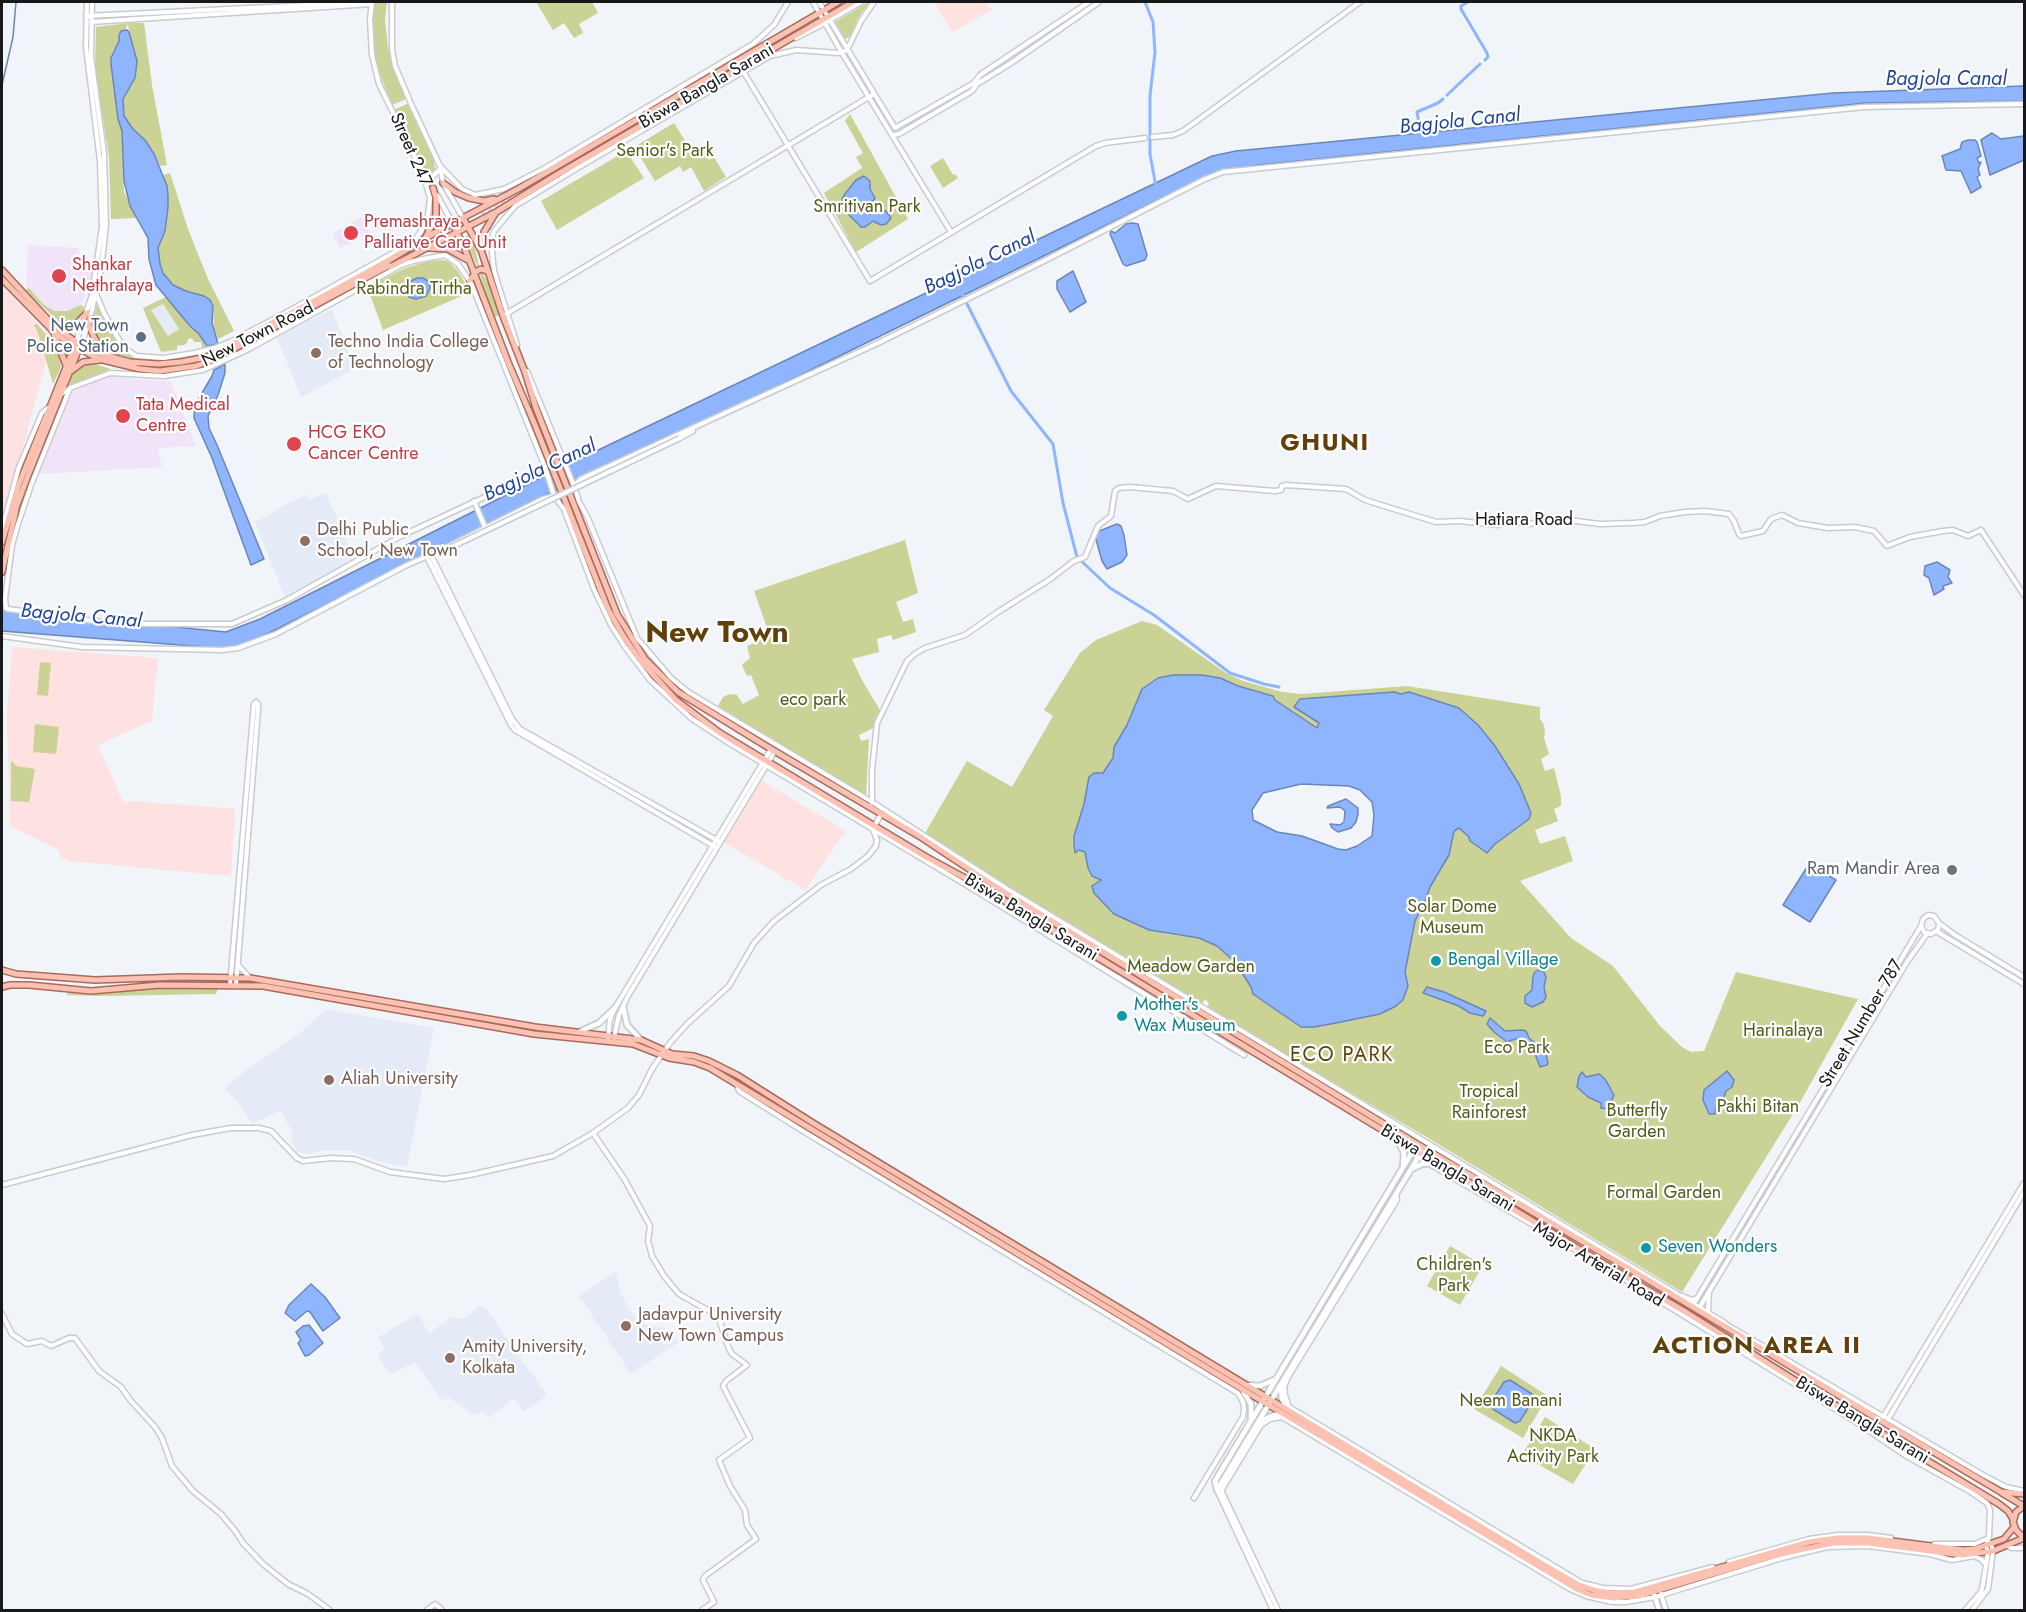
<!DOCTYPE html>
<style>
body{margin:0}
#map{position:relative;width:2026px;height:1612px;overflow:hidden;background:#f1f4f8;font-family:Jost,sans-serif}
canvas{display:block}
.frame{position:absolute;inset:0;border:3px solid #17181a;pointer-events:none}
</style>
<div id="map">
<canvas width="2026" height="1612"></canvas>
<div class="frame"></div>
</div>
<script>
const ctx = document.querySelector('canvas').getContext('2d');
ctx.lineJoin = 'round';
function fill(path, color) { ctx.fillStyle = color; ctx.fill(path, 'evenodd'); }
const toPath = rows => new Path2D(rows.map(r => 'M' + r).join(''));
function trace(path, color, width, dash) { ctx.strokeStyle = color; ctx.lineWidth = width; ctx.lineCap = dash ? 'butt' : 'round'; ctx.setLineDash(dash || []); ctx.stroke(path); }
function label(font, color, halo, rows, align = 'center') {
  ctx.font = font + ' Jost,sans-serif'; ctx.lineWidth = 4.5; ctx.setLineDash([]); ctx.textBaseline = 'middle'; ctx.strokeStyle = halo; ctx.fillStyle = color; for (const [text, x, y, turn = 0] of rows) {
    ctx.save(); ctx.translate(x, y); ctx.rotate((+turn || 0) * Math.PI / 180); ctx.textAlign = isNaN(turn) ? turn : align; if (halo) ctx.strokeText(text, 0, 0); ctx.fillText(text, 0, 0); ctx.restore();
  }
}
const commercial = toPath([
 [934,2,987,2,992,10,952,32],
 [2,286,43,329,54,333,2,524],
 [12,647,158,658,152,721,98,745,124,804,133,801,235,809,231,876,69,861,62,858,57,849,10,826,7,716],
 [759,779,846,831,805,890,722,841]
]);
const built = toPath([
 [163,304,180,329,168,337,151,309],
 [332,309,354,369,301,397,277,337],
 [326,493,355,561,285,598,255,522,271,514,282,506,306,495,308,500],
 [326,1009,434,1028,407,1167,378,1161,347,1150,325,1150,307,1154,297,1151,291,1141,293,1132,280,1111,252,1123,238,1103,225,1088,245,1071,300,1033],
 [616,1271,621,1295,638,1322,669,1330,679,1342,631,1374,579,1296],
 [480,1306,486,1309,547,1395,524,1412,514,1398,489,1418,483,1411,474,1415,448,1397,442,1401,415,1362,390,1374,377,1354,385,1349,378,1337,418,1314,429,1333,452,1317,463,1319]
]);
const medical = toPath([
 [362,217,370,232,340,248,332,234],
 [28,245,79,248,78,269,93,271,90,287,81,305,67,311,54,311,43,304,26,285],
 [104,376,171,382,196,446,158,448,162,467,39,474,51,440,73,392]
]);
const green = toPath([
 [372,2,387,2,385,20,388,48,406,99,392,105,380,75,374,49,370,16],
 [536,2,592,2,598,13,579,24,583,33,574,38,564,23,553,30],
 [868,2,870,2,858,18,850,37,845,39,835,22],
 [128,23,144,23,152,85,167,165,160,166,145,140,133,129,124,116,123,99,135,78,135,52,131,42,128,24,111,58,111,64,118,119,122,131,124,192,137,218,111,219,109,157,95,68,96,27],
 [409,103,434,161,435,170,432,173,429,173,419,163,394,110],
 [850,114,908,219,856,252,824,193,862,168,856,157,863,153,845,121],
 [674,123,691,150,702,145,707,152,705,153,709,160,714,157,726,177,704,191,691,167,683,172,680,166,655,181,634,147],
 [626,151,644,178,557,230,541,201],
 [943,158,953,175,955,174,958,178,943,188,930,166],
 [170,173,188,229,208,279,234,331,218,339,214,332,213,306,197,293,186,291,173,285,163,273,160,264,158,248,165,231,168,207,163,175],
 [469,235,475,247,479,267,489,284,500,315,493,318,478,268,466,241,465,236],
 [442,260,448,261,457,270,471,292,383,330,367,287,403,269,425,262],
 [29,288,43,304,54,311,67,311,81,305,84,307,83,313,75,321,58,321,25,290],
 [166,297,204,340,206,347,202,347,201,342,194,342,192,338,188,339,187,343,184,345,177,346,177,350,161,352,143,308],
 [163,304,179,329,168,336,151,310],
 [97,304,120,346,134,359,116,355,97,339,92,325],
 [37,324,52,342,61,360,61,367,53,384,38,332,34,325],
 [90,364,97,365,111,369,68,387,72,375,76,369],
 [905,540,918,593,896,602,903,622,913,619,916,632,893,640,891,635,877,639,879,652,852,659,863,682,880,710,875,727,859,735,861,741,869,739,866,796,718,706,723,697,730,694,737,695,743,704,759,695,751,675,747,676,742,665,750,658,747,646,770,636,754,591],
 [1142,621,1157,625,1226,673,1243,681,1282,692,1302,694,1407,686,1540,707,1540,719,1543,723,1545,730,1544,738,1549,754,1541,759,1545,771,1554,768,1561,796,1561,806,1554,809,1558,821,1535,830,1540,844,1565,836,1573,861,1520,881,1571,938,1613,966,1660,1026,1682,1047,1691,1052,1704,1051,1736,972,1858,999,1798,1106,1682,1292,1428,1138,1281,1052,1207,1007,1209,1003,1205,999,1202,1004,998,880,925,833,967,761,1012,787,1053,716,1044,710,1080,653,1096,640],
 [1220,678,1238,686,1273,695,1275,700,1317,729,1319,723,1303,698,1326,698,1394,692,1401,694,1409,692,1413,694,1495,844,1487,853,1474,844,1469,837,1459,828,1454,831,1449,855,1430,887,1426,899,1415,921,1405,972,1408,986,1403,1000,1389,1010,1336,1023,1271,1006,1253,994,1251,987,1235,962,1225,952,1217,946,1199,938,1165,934,1088,868,1085,852,1079,850,1075,852,1074,836,1084,804,1089,777,1103,773,1113,758,1114,747,1127,725,1142,689],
 [40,662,51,663,48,696,37,695],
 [35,724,59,727,56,754,33,752],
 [11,761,17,766,35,769,29,802,11,801],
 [159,988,218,988,216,994,102,996,67,995,68,991,87,993],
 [1450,1246,1483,1265,1460,1305,1427,1286],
 [1501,1366,1548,1396,1523,1438,1474,1409],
 [1545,1417,1595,1449,1573,1484,1522,1455]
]);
const water = toPath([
 [127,30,129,32,137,61,135,78,123,99,124,116,133,129,145,140,154,154,167,186,168,196,168,207,165,231,158,248,160,264,163,273,173,285,186,291,204,296,210,300,213,306,212,323,218,344,207,346,199,334,190,326,156,285,149,259,148,238,130,206,124,181,122,131,118,119,111,64,111,58,119,41,119,35,121,31,127,30],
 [2024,86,2024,101,1866,103,1259,165,1213,173,772,389,554,491,259,638,231,649,2,631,2,610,226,632,260,619,542,477,1212,156,1236,151,1833,93,2024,86],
 [1992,133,2001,139,2024,136,2024,160,1990,175,1981,140,1992,133],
 [1968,140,1975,140,1977,142,1981,156,1977,158,1979,163,1981,162,1978,169,1980,175,1977,177,1981,187,1971,193,1961,171,1946,170,1942,156,1960,149,1962,142,1968,140],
 [864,176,870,181,870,189,875,198,873,201,865,204,863,211,869,214,881,210,886,211,891,218,886,224,881,225,873,221,865,227,861,227,850,216,843,204,842,199,845,194,856,180,864,176],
 [1132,223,1138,224,1147,255,1145,260,1126,266,1123,264,1110,234,1111,231,1115,233,1126,224,1132,223],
 [1073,271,1086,302,1070,312,1057,289,1057,281,1073,271],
 [417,278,423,278,428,281,430,288,426,296,416,299,409,297,406,288,409,282,417,278],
 [225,364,225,373,218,395,208,416,209,428,217,445,264,559,251,565,212,458,194,418,195,405,212,376,214,370,225,364],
 [1117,524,1121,526,1124,535,1127,555,1122,562,1107,569,1102,561,1095,536,1097,532,1117,524],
 [1937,562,1950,570,1948,577,1952,583,1943,586,1944,589,1934,595,1929,578,1924,575,1925,566,1937,562],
 [1173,675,1202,675,1220,678,1238,686,1273,696,1275,700,1317,728,1319,723,1294,707,1300,699,1394,692,1401,694,1409,692,1459,708,1478,725,1495,746,1519,784,1531,813,1529,819,1495,844,1487,853,1470,841,1469,837,1459,828,1454,831,1449,855,1430,887,1426,899,1415,921,1405,972,1408,986,1403,1000,1396,1006,1380,1014,1336,1023,1314,1027,1301,1027,1253,994,1251,987,1235,962,1217,946,1199,938,1149,930,1114,914,1094,893,1092,886,1101,880,1092,876,1088,868,1085,852,1079,850,1075,853,1074,845,1074,836,1084,804,1089,777,1094,773,1103,773,1113,758,1114,747,1127,725,1142,689,1158,678,1173,675],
 [1301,784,1349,786,1360,790,1372,802,1374,815,1372,836,1357,846,1346,850,1338,849,1302,836,1277,832,1253,820,1252,810,1263,793,1301,784],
 [1346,799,1358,808,1358,814,1356,822,1351,828,1338,832,1332,828,1330,824,1340,825,1344,822,1345,811,1340,807,1327,808,1328,806,1346,799],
 [1809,864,1836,880,1810,922,1783,905,1809,864],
 [1538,970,1544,972,1546,977,1544,987,1546,997,1543,1002,1532,1007,1525,1003,1525,996,1532,990,1533,976,1535,972,1538,970],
 [1427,987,1444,992,1486,1011,1483,1016,1470,1013,1459,1006,1423,993,1427,987],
 [1490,1018,1505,1031,1522,1030,1526,1031,1529,1038,1541,1048,1546,1055,1548,1063,1547,1065,1540,1067,1535,1054,1529,1051,1519,1038,1509,1041,1503,1051,1506,1041,1494,1032,1487,1024,1490,1018],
 [1727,1071,1734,1080,1732,1087,1726,1091,1723,1100,1716,1107,1715,1114,1709,1114,1703,1100,1704,1090,1727,1071],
 [1582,1072,1586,1077,1599,1074,1605,1079,1614,1095,1608,1109,1601,1108,1601,1103,1588,1097,1577,1087,1579,1076,1582,1072],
 [311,1284,325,1297,340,1318,323,1331,310,1312,307,1311,295,1321,285,1313,289,1305,311,1284],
 [309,1325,323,1343,309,1355,305,1356,298,1343,301,1340,296,1332,303,1326,309,1325],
 [1510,1380,1532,1394,1533,1400,1520,1421,1515,1423,1493,1409,1492,1401,1504,1382,1510,1380]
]);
const stream = toPath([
 [2,85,13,37,16,2]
]);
const canal = toPath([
 [1145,2,1153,22,1155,52,1150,96,1150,154,1156,187],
 [1468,2,1461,6,1461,9,1487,53,1488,57,1485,60],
 [1447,95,1480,64],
 [1419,124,1417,112,1438,103,1443,99],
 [1420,128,1421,132],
 [962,294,1011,391,1053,444,1063,503,1077,557,1110,588,1154,615,1230,673,1264,684,1279,687]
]);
const primaryTunnel = toPath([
 [482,216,512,199],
 [426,241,468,218]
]);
const tertiary = toPath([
 [392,2,392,49,395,66,412,106,440,166,462,189,475,195,504,189,545,168,753,44,774,25,788,2],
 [813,2,842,53,951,232],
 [819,2,895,128,974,83,980,75,1089,2],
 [86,16,372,2,370,19,372,55,379,84,423,174,430,198,428,215,422,230,413,242,287,312,230,342,215,348,194,353,164,358,136,356,123,347,104,313,96,294],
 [91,22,372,4],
 [796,38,825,23,861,2],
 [743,71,870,281,1096,146,1105,143,1145,138],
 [894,135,899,134,972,91,977,84,1011,63,1099,2],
 [1153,137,1173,135,1183,131,1360,2],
 [440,166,443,183,463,218],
 [424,175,432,177,439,170],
 [437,195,453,224],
 [506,314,874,94],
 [90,318,101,270,106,224,104,153,91,56,92,2],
 [76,342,92,295,102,227,100,161,86,47,87,2],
 [81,344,88,325],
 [517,345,494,271,491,243,494,231,515,206,579,167,770,56,796,50,839,53,847,50,861,21,874,2],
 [527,371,574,486,579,502,587,516,637,638,671,678,688,692,872,802,1007,889,1725,1323],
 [70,388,31,485,18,524,12,545,5,599,6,608,8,609,94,621,147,624,232,624,287,600,401,536,545,469],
 [60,395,70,388,110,373,164,376,203,370,247,350,401,265,413,261,445,255,458,264,471,283,545,467,554,496],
 [680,438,693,431],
 [574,486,581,479,874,345,1038,264,1203,180,1223,172,1864,107,2024,104],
 [474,501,485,527],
 [2,529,19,467,42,413,49,407],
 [431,555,543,499,554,496,564,509,594,589,611,625,625,647,650,680,691,718,729,743,978,892,1244,1055],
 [428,559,511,725,515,730,717,848],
 [433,559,512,719,520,729,720,842],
 [2,636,82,647,223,650,238,648,276,634,407,565,428,556],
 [872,803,872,770,877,723,907,661,916,653,925,648,965,635,998,612,1049,580,1074,561,1085,557,1098,526,1111,516,1115,491,1119,488,1130,487,1173,491,1188,499,1216,486,1275,491,1281,490,1282,486,1286,485,1346,489,1365,500,1436,522,1460,521,1497,525,1510,522,1530,524,1552,518,1600,524,1633,523,1645,522,1660,516,1685,512,1705,511,1729,514,1734,521,1739,534,1741,536,1763,531,1771,519,1782,515,1798,523,1828,528,1855,527,1874,531,1887,546,1910,537,1943,531,1953,530,1968,536,1981,530,2024,595],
 [1921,926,1924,932,1931,934,1938,930,1939,924],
 [1936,931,2024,984],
 [238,965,249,977],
 [230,985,254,704,256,702,258,704,258,710,236,985],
 [608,1038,610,1019,615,1008,771,749],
 [614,1038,619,1015,628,996,775,751],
 [737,1085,739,1091,803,1131,1238,1393,1243,1402,1244,1409,1243,1417,1194,1498],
 [593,1133,625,1180,650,1226,648,1241,650,1248,652,1256,664,1276,679,1294,718,1316,729,1349,732,1354,747,1365,726,1381,723,1386,750,1438,719,1460,730,1486,745,1510,747,1525,756,1539,705,1576,703,1580,714,1602,702,1610],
 [1428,1163,1613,1272,1853,1420,1908,1457,1971,1492,1987,1503,1990,1510,1989,1538,1986,1546,1988,1552,1983,1584,1981,1592,1965,1610],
 [2,1185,192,1135,231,1128,259,1128,271,1131,297,1158,303,1161,331,1158,354,1159,390,1172,444,1179,470,1175,553,1156,593,1133,628,1108,639,1095,652,1069,670,1043,687,1024,729,986,754,943,774,921,821,885,851,869,868,856,876,846,877,840,873,829,881,814],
 [1396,1194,1397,1200,1288,1377,1284,1387,1285,1395,1289,1407,1582,1583,1603,1588,1631,1589,1713,1567],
 [1682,1296,1692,1300,1697,1298],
 [1693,1305,1921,926,1923,919,1928,915,1934,916,1939,923,1955,935,2024,977],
 [1698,1310,1907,962,1927,934],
 [1708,1312,1709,1292],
 [2,1314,12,1334,27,1344,42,1341,51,1346,69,1338,75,1338,99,1371,121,1387,131,1401,155,1427,162,1438,172,1466,193,1491,221,1514,236,1532,243,1543,263,1564,288,1584,308,1594,330,1610],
 [1722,1322,1983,1475,2006,1487,2024,1491],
 [1883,1417,2024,1183],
 [1888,1419,2024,1192],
 [1217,1490,1273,1610],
 [1221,1490,1278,1610],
 [1221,1491,1261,1425,1270,1419,1282,1417,1570,1589,1586,1596,1612,1602,1626,1602,1655,1597,1782,1558,1827,1547,1868,1546,1930,1554,1952,1560,1974,1556,1981,1559,1986,1565],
 [1934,1544,1975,1544,1989,1538],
 [2007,1546,2012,1548,2024,1548],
 [1729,1562,1809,1539,1838,1535,1868,1535,1891,1538],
 [1654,1594,1659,1610],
 [1661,1594,1666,1610],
 [427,1610,435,1604,442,1610],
 [1972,1610,1988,1589,1993,1551,1991,1544]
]);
const secondary = toPath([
 [623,1006,627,1025,641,1040],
 [579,1032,599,1023,615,1008],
 [1397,1139,1404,1153,1403,1165],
 [1412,1169,1422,1164,1435,1163],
 [1247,1385,1260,1386,1276,1379],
 [1281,1386,1282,1399,1288,1409],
 [1243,1391,1251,1404,1251,1419],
 [1261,1421,1274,1415,1284,1414],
 [1217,1490,1215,1481,1417,1144],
 [1217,1490,1422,1151]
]);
const primary = toPath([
 [443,183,455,192,469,198,484,201,494,199],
 [463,218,481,250,503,316,525,372,536,408,617,614,645,659,678,692,771,749,919,836,999,889,1417,1144,1643,1277,1868,1413,2001,1492,2024,1494],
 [453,224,465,249,508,362,535,425,608,609,622,634,639,659,676,700,720,733,928,858,980,886,1577,1248,1689,1314,1817,1394,1999,1504,2008,1511,2013,1519],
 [426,237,436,215,436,198,433,188],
 [429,248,448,249,468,260],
 [481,250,484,232,495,214],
 [2,270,53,325,76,342,101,354,130,362,158,364,181,362,207,357,318,299,386,262,434,233,518,189,838,2],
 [2,279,54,332,67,342,99,359,140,369,160,371,196,366,211,361,388,266,392,266,498,211,558,174,853,2],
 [470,280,477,271,481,269,487,271],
 [90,317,89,326,95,339,99,345,111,356],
 [55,325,76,324,87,313],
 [54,334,66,365],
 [71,371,83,362,100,360],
 [16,508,29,473,80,346],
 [2,542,19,484,75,345],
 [2,572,16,510],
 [2,970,16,974,95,980,181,977,250,978,535,1027,641,1040,672,1054,694,1056,709,1061,737,1075,813,1123,1544,1565,1577,1584,1596,1591,1613,1593,1635,1592,1809,1542,1837,1538,1868,1538,1963,1550,1975,1549,2004,1539,2014,1527],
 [2,987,10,985,29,985,91,991,160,985,263,986,534,1034,633,1044,669,1058,694,1062,710,1068,1242,1389,1577,1589,1591,1595,1614,1598,1638,1596,1780,1554,1833,1543,1868,1543,1962,1555,1993,1551,2024,1538],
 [2002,1493,2024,1506],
 [2024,1506,2016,1512,2013,1522,2016,1530,2024,1538]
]);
const tertiaryBridge = toPath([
 [441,552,680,438]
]);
const markers = [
 [351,233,8,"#e0444e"],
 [59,276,8,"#e0444e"],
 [141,337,6,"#5c6f8a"],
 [316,353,6,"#8d6e63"],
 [123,416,8,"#e0444e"],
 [294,444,8,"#e0444e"],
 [305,541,6,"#8d6e63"],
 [1952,870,6,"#6b7280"],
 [1436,961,6,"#0f9aa8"],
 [1122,1016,6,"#0f9aa8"],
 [329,1080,6,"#8d6e63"],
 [1646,1248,6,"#0f9aa8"],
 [626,1326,6,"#8d6e63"],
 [450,1358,6,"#8d6e63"]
];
const streetNames = [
 ["Biswa Bangla Sarani",707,87,-30],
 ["Street 247",410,150,66],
 ["New Town Road",258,335,-27],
 ["Hatiara Road",1524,521],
 ["Biswa Bangla Sarani",1031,918,31],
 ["Street Number 787",1862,1024,-59],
 ["Biswa Bangla Sarani",1447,1169,31],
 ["Major Arterial Road",1598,1265,31],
 ["Biswa Bangla Sarani",1862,1421,31]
];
const parkNames = [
 ["Senior's Park",665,152],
 ["Smritivan Park",867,208],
 ["Rabindra Tirtha",414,290],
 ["eco park",813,701],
 ["Solar Dome",1452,908],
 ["Museum",1452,929],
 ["Meadow Garden",1191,968],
 ["Harinalaya",1783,1032],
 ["Eco Park",1517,1049],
 ["Tropical",1489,1093],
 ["Rainforest",1489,1114],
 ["Pakhi Bitan",1758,1108],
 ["Butterfly",1637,1112],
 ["Garden",1637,1133],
 ["Formal Garden",1664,1194],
 ["Children's",1454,1266],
 ["Park",1454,1287],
 ["Neem Banani",1511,1402],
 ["NKDA",1553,1437],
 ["Activity Park",1553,1458]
];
const healthNames = [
 ["Premashraya",364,223],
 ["Palliative Care Unit",364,244],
 ["Shankar",72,266],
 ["Nethralaya",72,287],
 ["Tata Medical",136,406],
 ["Centre",136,427],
 ["HCG EKO",308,434],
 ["Cancer Centre",308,455]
];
const serviceNames = [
 ["New Town",129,327],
 ["Police Station",129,348]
];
const educationNames = [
 ["Techno India College",328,343],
 ["of Technology",328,364],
 ["Delhi Public",317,531],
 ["School, New Town",317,552],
 ["Aliah University",341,1080],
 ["Jadavpur University",638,1316],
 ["New Town Campus",638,1337],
 ["Amity University,",462,1348],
 ["Kolkata",462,1369]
];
const worshipNames = [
 ["Ram Mandir Area",1940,870]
];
const cultureNames = [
 ["Bengal Village",1448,961],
 ["Mother's",1134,1006],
 ["Wax Museum",1134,1027],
 ["Seven Wonders",1658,1248]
];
const waterNames = [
 ["Bagjola Canal",1946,80],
 ["Bagjola Canal",1460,122,-6],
 ["Bagjola Canal",980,263,-26],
 ["Bagjola Canal",540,471,-25],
 ["Bagjola Canal",81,617,5]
];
const neighbourhoodNames = [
 ["ECO PARK",1342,1056]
];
const districtNames = [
 ["GHUNI",1325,444],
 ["ACTION AREA II",1757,1347]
];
const townNames = [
 ["New Town",717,635]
];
fill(commercial, '#fee2e1');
fill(built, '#e4ebf6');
fill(medical, '#f1e4f8');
fill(green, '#cbd296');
fill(water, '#8fb5ff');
trace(water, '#6b86ba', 1.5);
trace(stream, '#6b86ba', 1.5);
trace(canal, '#8fb5ff', 3);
trace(primaryTunnel, '#d0d3d7', 5, [5, 2.5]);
trace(tertiary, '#c8cbd0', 7);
trace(secondary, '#c8cbd0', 8);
trace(primary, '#a96b5c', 8);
trace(tertiary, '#fff', 4);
trace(secondary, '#fff', 4.5);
trace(primary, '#fbc1b3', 5);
trace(tertiaryBridge, '#c8cbd0', 7, []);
trace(tertiaryBridge, '#fff', 4);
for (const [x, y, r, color] of markers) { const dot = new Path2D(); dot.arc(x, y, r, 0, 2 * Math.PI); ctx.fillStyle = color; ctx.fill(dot); trace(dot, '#fff', 2); }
label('18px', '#17181a', '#fff', streetNames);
label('18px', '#545a19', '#fff', parkNames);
label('18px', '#be3a42', '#fff', healthNames, 'left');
label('18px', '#4e5e75', '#fff', serviceNames, 'right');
label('18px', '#785e54', '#fff', educationNames, 'left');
label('18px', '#5b616d', '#fff', worshipNames, 'right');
label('18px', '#0d838f', '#fff', cultureNames, 'left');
label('italic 20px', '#1c4396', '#fff', waterNames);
ctx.letterSpacing = '1.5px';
label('20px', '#614109', '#fff', neighbourhoodNames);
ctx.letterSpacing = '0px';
ctx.letterSpacing = '1.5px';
label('bold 24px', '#614109', '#fff', districtNames);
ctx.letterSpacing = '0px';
label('bold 30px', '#614109', '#fff', townNames);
</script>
